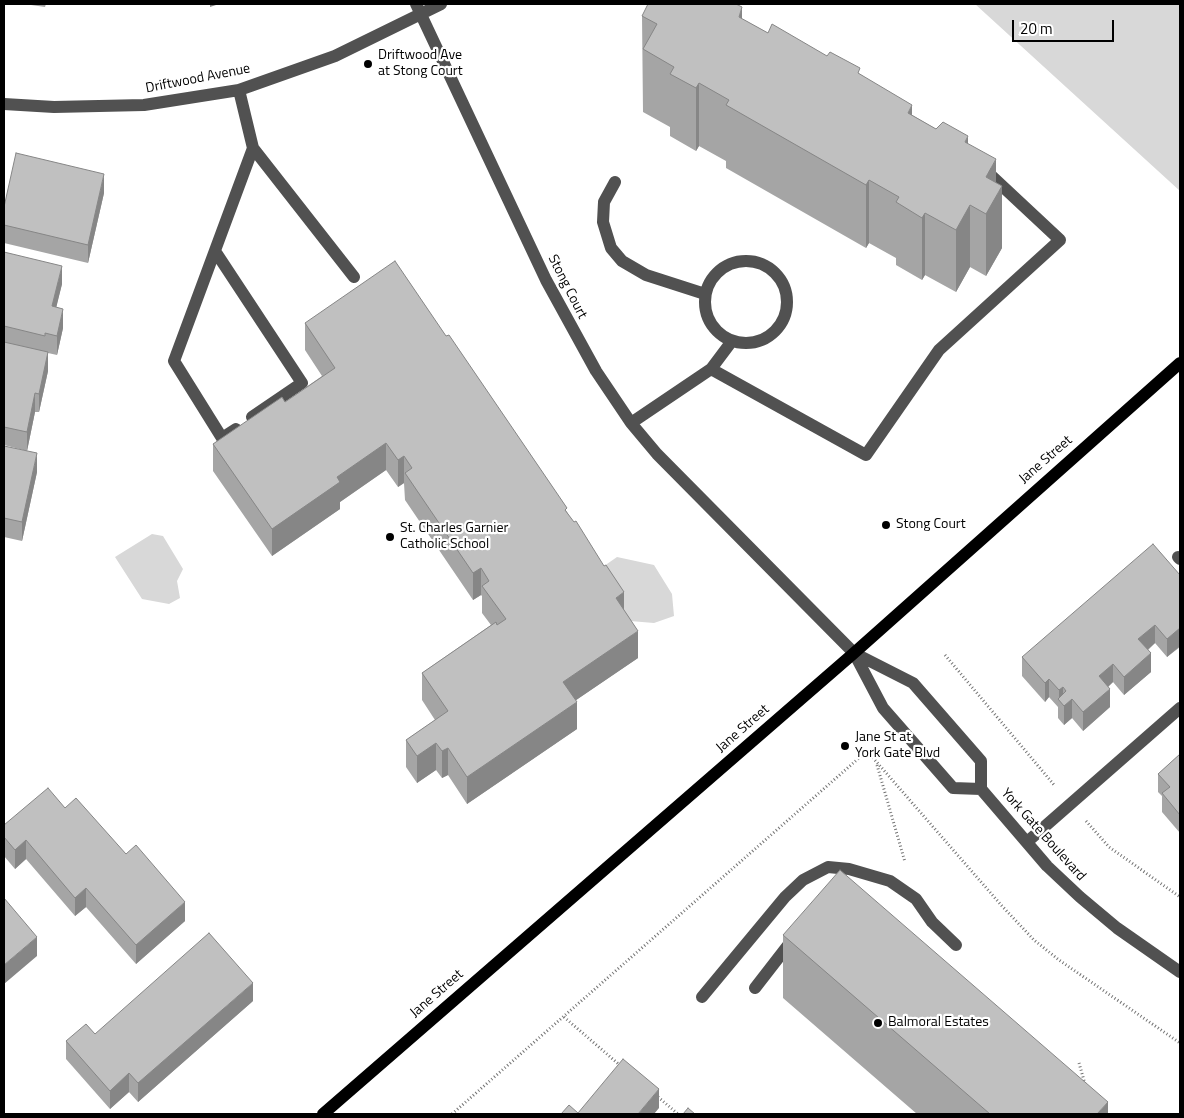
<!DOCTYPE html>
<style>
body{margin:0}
#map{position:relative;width:1184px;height:1118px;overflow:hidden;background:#fff;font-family:"Titillium Web",sans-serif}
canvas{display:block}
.frame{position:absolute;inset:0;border:5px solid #000;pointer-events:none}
.scale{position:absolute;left:1012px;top:20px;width:102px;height:22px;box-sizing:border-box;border:2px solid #000;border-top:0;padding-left:6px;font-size:15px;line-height:18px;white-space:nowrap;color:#000;-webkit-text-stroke:4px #fff;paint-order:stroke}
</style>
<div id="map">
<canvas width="1184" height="1118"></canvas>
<div class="frame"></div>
<div class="scale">20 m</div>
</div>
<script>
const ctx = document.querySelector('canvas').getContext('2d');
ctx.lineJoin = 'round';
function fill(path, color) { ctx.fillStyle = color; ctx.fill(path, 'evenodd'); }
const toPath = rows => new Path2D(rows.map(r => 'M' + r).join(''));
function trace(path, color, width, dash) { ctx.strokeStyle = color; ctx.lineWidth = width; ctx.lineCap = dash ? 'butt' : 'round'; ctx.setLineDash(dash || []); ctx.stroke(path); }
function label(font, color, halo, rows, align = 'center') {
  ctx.font = font + ' "Titillium Web",sans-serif'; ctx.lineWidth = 4.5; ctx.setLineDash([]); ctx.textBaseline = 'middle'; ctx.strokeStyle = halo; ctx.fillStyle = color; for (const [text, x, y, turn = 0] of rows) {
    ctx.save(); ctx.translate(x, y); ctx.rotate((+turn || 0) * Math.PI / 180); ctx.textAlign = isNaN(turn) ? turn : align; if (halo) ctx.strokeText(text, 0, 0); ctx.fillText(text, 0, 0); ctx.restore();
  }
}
const green = toPath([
 [975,4,1180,4,1180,191],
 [152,534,163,536,183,569,177,581,180,598,169,604,142,599,115,557],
 [617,557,654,565,672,594,674,616,654,623,630,621,594,573]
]);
const path = toPath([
 [945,655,1055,786],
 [877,765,905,862],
 [1086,821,1109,847,1180,897],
 [564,1017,622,1067],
 [1079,1063,1085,1084],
 [658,1097,678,1114],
 [452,1114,867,751,1002,906,1034,940,1059,960,1180,1043]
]);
const minor = toPath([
 [416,4,546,280,596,371,631,423,657,454,854,653,883,708,953,788,981,789],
 [4,104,54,107,144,105,239,90,335,56,441,4],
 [253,148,354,277],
 [615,182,604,202,603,222,611,248,622,261,646,275,705,294],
 [215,251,302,383,252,417],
 '705 302a41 41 0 1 1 82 0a41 41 0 1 1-82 0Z',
 [711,369,732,341],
 [631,423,711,369,866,455,939,350,1060,240,984,169],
 [236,429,222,438,174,361,253,148,239,90],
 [1178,557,1180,559],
 [854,653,913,683,981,761,981,789,1047,866,1080,897,1117,928,1180,972],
 [1027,842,1180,708],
 [755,988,793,939],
 [702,997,785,897,803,880,828,867,849,869,890,881,916,899,932,922,956,945]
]);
const major = toPath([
 [323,1114,854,653,1180,363]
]);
const wall = toPath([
 [24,4,46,4,45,7],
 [642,16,742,19,768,33,860,74,912,115,936,129,968,144,996,183,1002,248,986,276,970,267,956,292,925,275,922,280,896,265,896,258,869,243,866,248,726,168,726,161,699,146,696,151,670,136,670,127,643,112],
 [104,193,88,263,4,243,4,207],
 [4,252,62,284,56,307,63,328,57,355,48,353,48,371,39,412,35,412,27,451,4,445],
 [305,323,446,336,567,512,624,611,638,658,576,700,577,729,467,804,448,775,442,778,436,770,417,783,406,767,406,740,435,720,422,700,422,673,491,625,482,613,482,596,481,595,473,600,405,500,404,483,398,487,386,470,340,502,340,509,272,556,213,471,213,444,285,402,322,376,305,350],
 [4,446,37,472,22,541,4,537],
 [1180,575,1180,647,1167,657,1155,643,1148,650,1151,672,1124,695,1113,682,1108,687,1110,707,1083,731,1072,718,1064,725,1058,718,1058,707,1049,697,1045,702,1022,676,1022,657],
 [1180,754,1180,833,1162,812,1162,796,1158,792,1158,774],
 [65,808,126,854,185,921,136,964,86,907,75,916,26,859,15,869,4,856,4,825],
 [783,935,1108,1114,917,1114,783,998],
 [253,1001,138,1102,129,1092,110,1109,66,1059,66,1041,95,1034]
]);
const shadedWall = toPath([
 [210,4,219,4,210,7],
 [742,7,742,70,739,17],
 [699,83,699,146,696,151,696,88],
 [912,105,912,167,908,113],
 [968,136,968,199,965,142],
 [996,159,996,196,1002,186,1002,248,986,276,986,177],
 [104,174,104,193,88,263,88,245],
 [869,180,869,243,866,248,866,185],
 [970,205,970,267,956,292,956,230],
 [925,213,925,275,922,280,922,218],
 [62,266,62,284,52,325,52,306],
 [63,309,63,328,57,355,57,336],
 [48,352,48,371,39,412,39,394],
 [35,393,35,412,27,451,27,432],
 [386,443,386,470,340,502,340,509,272,556,272,529,337,477],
 [37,453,37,472,22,541,22,522],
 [404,456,404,483,398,487,398,460],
 [481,568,481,595,473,600,473,573],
 [624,592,624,619,616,598],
 [1155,625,1155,643,1138,658,1138,639],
 [1180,628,1180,646,1167,657,1167,639],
 [638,631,638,658,563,709,563,682],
 [1151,653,1151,672,1124,695,1124,677],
 [1113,664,1113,682,1099,695,1099,676],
 [1049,679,1049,697,1045,702,1045,683],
 [1063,687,1063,704,1059,700,1059,690],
 [1110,689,1110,707,1083,731,1083,712],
 [1072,699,1072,718,1064,725,1064,706],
 [577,702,577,729,467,804,467,777],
 [436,743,436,770,417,783,417,756],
 [448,748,448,775,442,778,442,751],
 [26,840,26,859,15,869,15,850],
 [86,888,86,907,75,916,75,898],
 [185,902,185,921,136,964,136,945],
 [37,937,37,956,4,984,4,965],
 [253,983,253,1001,138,1102,138,1083],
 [129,1073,129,1092,110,1109,110,1091],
 [659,1089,659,1108,654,1114,638,1114],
 [1108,1102,1108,1114,1097,1114]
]);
const building = toPath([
 [648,4,736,4,742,7,739,17,768,33,772,24,827,56,830,52,860,68,858,73,912,105,908,113,936,129,943,122,968,136,965,142,996,159,986,177,1002,186,986,214,970,205,956,230,925,213,922,218,896,202,899,197,869,180,866,185,726,105,729,100,699,83,696,88,670,74,674,67,643,49,657,24,642,16,648,4],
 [16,153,104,174,88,245,4,225,4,207,16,153],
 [4,252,62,266,52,306,63,309,57,336,45,333,45,336,4,326,4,252],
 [395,261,446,336,449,335,567,508,565,510,574,522,576,521,604,566,606,565,624,592,616,598,638,631,563,682,577,702,467,777,448,748,442,751,436,743,417,756,406,740,448,711,422,673,496,622,497,625,506,619,482,586,489,581,481,568,473,573,405,473,412,468,404,456,398,460,386,443,337,477,340,482,272,529,213,444,282,397,285,402,335,368,305,323,395,261],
 [4,342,48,352,39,394,35,393,27,432,4,427,4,342],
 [4,446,37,453,22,522,4,518,4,446],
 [1153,544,1180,575,1180,628,1167,639,1155,625,1138,639,1151,653,1124,677,1113,664,1099,676,1110,689,1083,712,1072,699,1064,706,1058,699,1066,691,1063,687,1059,690,1049,679,1045,683,1022,657,1153,544],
 [1180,754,1180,815,1162,793,1170,787,1158,774,1180,754],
 [48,788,65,808,76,798,126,854,136,845,185,902,136,945,86,888,75,898,26,840,15,850,4,837,4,825,48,788],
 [840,870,1108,1102,1097,1114,990,1114,783,935,840,870],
 [4,898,37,937,4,965,4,898],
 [209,933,253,983,138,1083,129,1073,110,1091,66,1041,86,1024,95,1034,209,933],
 [623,1059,659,1089,638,1114,561,1114,569,1105,578,1113,623,1059],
 [688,1108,695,1114,683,1114,688,1108]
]);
const markers = [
 [368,64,5,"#000"],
 [886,525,5,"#000"],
 [390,537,5,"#000"],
 [845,746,5,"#000"],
 [878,1023,5,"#000"]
];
const poiNames = [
 ["Driftwood Ave",378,56],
 ["at Stong Court",378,72],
 ["Stong Court",896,525],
 ["St. Charles Garnier",400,529],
 ["Catholic School",400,545],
 ["Jane St at",855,738],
 ["York Gate Blvd",855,754],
 ["Balmoral Estates",888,1023]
];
const streetNames = [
 ["Driftwood Avenue",198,79,-11],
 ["Stong Court",567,287,63],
 ["Jane Street",1046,460,-41],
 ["Jane Street",743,729,-41],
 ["York Gate Boulevard",1043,835,48],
 ["Jane Street",437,994,-41]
];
fill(green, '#d8d8d8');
trace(path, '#737373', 3, [1, 2.5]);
trace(minor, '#515151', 12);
trace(major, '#000', 12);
fill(wall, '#a5a5a5');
fill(shadedWall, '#868686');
fill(building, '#c0c0c0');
trace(building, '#868686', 1);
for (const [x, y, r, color] of markers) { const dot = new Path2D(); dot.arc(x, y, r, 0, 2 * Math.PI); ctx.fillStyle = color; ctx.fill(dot); trace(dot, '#fff', 2); }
label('14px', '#000', '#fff', poiNames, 'left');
label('14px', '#000', '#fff', streetNames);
</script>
